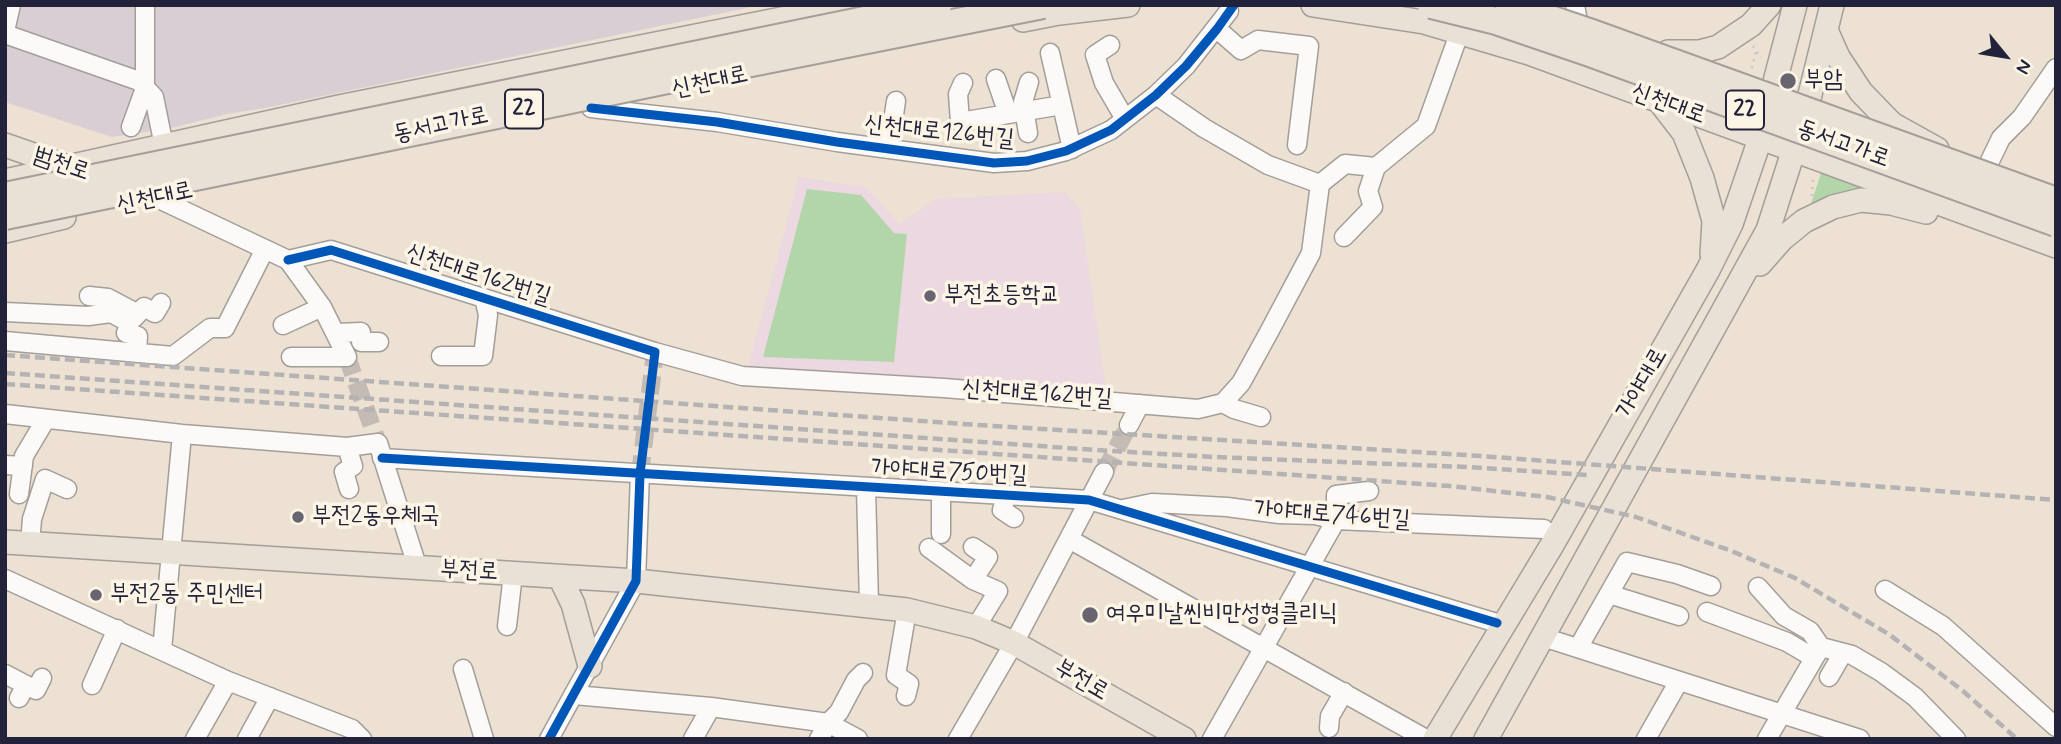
<!DOCTYPE html>
<meta charset="utf-8">
<style>
body{margin:0}
#map{position:relative;width:2061px;height:744px;overflow:hidden;background:#ece1d2;font-family:Mynerve,sans-serif}
canvas{display:block}
.frame{position:absolute;inset:0;border:7px solid #22223b;pointer-events:none}
.north{position:absolute;left:1970px;top:21px;width:70px;height:70px;-webkit-text-stroke:5px #fcf5e5;paint-order:stroke;rotate:120deg;font-size:19px;font-weight:700;line-height:28px;text-align:center;color:#22223b}
.north::after{content:'';display:block;margin:auto;width:24px;height:32px;background:#22223b;clip-path:polygon(50% 0,100% 100%,50% 72%,0 100%)}
</style>
<div id="map">
<canvas width="2061" height="744"></canvas>
<div class="frame"></div>
<div class="north">N</div>
</div>
<script>
const ctx = document.querySelector('canvas').getContext('2d');
ctx.lineJoin = 'round';
function fill(path, color) { ctx.fillStyle = color; ctx.fill(path, 'evenodd'); }
const toPath = rows => new Path2D(rows.map(r => 'M' + r).join(''));
function trace(path, color, width, dash) { ctx.strokeStyle = color; ctx.lineWidth = width; ctx.lineCap = dash ? 'butt' : 'round'; ctx.setLineDash(dash || []); ctx.stroke(path); }
function label(font, color, halo, rows, align = 'center') {
  ctx.font = font + ' Mynerve,"Poor Story",sans-serif'; ctx.lineWidth = 7; ctx.setLineDash([]); ctx.textBaseline = 'middle'; ctx.strokeStyle = halo; ctx.fillStyle = color; for (const [text, x, y, turn = 0] of rows) {
    ctx.save(); ctx.translate(x, y); ctx.rotate((+turn || 0) * Math.PI / 180); ctx.textAlign = isNaN(turn) ? turn : align; if (halo) ctx.strokeText(text, 0, 0); ctx.fillText(text, 0, 0); ctx.restore();
  }
}
const built = toPath([
 [799,177,866,187,899,224,937,199,1065,192,1080,209,1106,390,748,367]
]);
const industrial = toPath([
 [5,5,761,5,265,108,227,114,171,128,112,137,5,102]
]);
const green = toPath([
 [1821,173,1869,188,1869,193,1852,191,1836,194,1810,207],
 [807,189,861,195,894,233,907,234,894,362,763,357]
]);
const minorTunnel = toPath([
 [347,357,378,443],
 [1104,472,1129,425],
 [640,474,655,352]
]);
const path = toPath([
 [1753,46,1761,58],
 [1752,68,1756,51],
 [1812,196,1813,178]
]);
const minor = toPath([
 [1575,5,1578,22],
 [1217,29,1241,50,1258,40,1309,46,1297,145],
 [5,31,11,5],
 [5,34,139,81,154,97,164,146],
 [1110,45,1095,55,1104,83,1125,119],
 [1050,53,1072,149],
 [996,79,1008,114],
 [963,83,958,94,960,122,1062,105],
 [1156,95,1204,128,1268,165,1320,184,1345,164,1376,167,1426,126,1460,31],
 [591,108,717,122,837,142,994,163,1027,161,1066,151,1111,130,1156,95,1186,66,1229,11],
 [131,127,145,88,145,5],
 [1028,133,1023,102,1029,82],
 [889,149,896,101],
 [1988,165,2001,138,2022,117,2056,68],
 [157,198,288,260,322,307,347,357,291,357],
 [1344,237,1373,207,1368,191,1376,167],
 [288,260,331,250,655,352,742,376,944,388,1198,409,1223,403,1241,383,1269,332,1311,253,1320,184],
 [89,296,108,298,138,314],
 [5,312,88,316,111,313,130,323,126,333,138,336,137,353],
 [134,318,144,307,155,313,161,303],
 [283,325,322,307],
 [337,333,361,332,361,342,379,342],
 [5,341,173,356,210,328,225,328,265,249],
 [441,356,483,356,488,315,484,298],
 [1223,403,1234,409,1261,417],
 [5,414,182,434,347,447,378,443,418,569],
 [1129,425,1140,404],
 [347,447,353,466,344,472,349,489],
 [382,458,1089,500,1497,623],
 [5,465,23,466],
 [866,488,869,604],
 [19,494,24,456,46,419],
 [1006,496,1002,510,1014,518],
 [1123,509,1152,503,1173,504,1227,507,1279,514,1315,515,1336,520,1544,529],
 [941,534,941,493],
 [1069,539,1426,739],
 [30,544,32,519,45,479,67,489],
 [973,547,988,557,973,580],
 [929,548,973,580,998,591,976,627],
 [5,579,228,681,352,729,362,739],
 [1758,587,1784,616,1810,631,1821,647,1852,655,1881,672,1915,697,1956,739],
 [1885,590,1943,626,2056,727],
 [1609,594,1679,616],
 [1707,612,1787,642,1814,658],
 [507,626,513,574],
 [1543,637,1860,739],
 [1578,648,1627,562,1677,574,1711,586],
 [162,650,182,434],
 [463,669,484,739],
 [5,674,26,685],
 [1829,677,1843,653],
 [92,685,117,629],
 [574,695,711,707,828,723,858,739],
 [906,696,909,684,896,675,907,610],
 [19,698,26,685,36,690,42,678],
 [1329,728,1330,716,1344,692],
 [195,739,228,681],
 [247,739,270,697],
 [549,739,636,581,640,474],
 [693,739,711,707],
 [819,739,828,723,839,712,856,680,863,673],
 [958,739,1014,643,1104,472],
 [1212,739,1336,520,1336,495,1369,491],
 [1646,739,1679,681],
 [1767,739,1819,650]
]);
const major = toPath([
 [1313,5,1424,22,1529,53,2056,246],
 [1023,20,1059,13,1128,5],
 [1826,30,1838,57,1861,92,1892,124,1937,149],
 [1668,52,1699,52,1718,47,1751,25,1769,5],
 [1660,102,1684,133,1702,178,1714,221,1712,254],
 [5,145,65,166],
 [5,181,339,107,852,5],
 [5,231,64,217],
 [1760,264,1782,239,1804,221,1833,207,1861,200,1891,203,1926,212],
 [5,542,636,581,907,610,976,627,1014,643,1184,739],
 [560,577,573,604,590,666],
 [1435,739,1552,545,1708,270,1731,224,1760,139,1795,5],
 [1486,739,1768,230,1805,115,1832,5]
]);
const rail = toPath([
 [5,355,978,425,1481,456,2056,500],
 [5,373,1096,450,1214,457,1467,467,1587,475],
 [5,384,1450,486,1547,497,1636,517,1729,550,1795,578,1890,635,1963,691,2017,739]
]);
const highwayBridge = toPath([
 [1431,5,1496,21,1587,52,2056,223],
 [1509,5,1592,33,2056,201],
 [5,196,938,5],
 [5,216,726,68,1043,5]
]);
const cycleway = toPath([
 [591,108,717,122,837,142,994,163,1027,161,1066,151,1111,130,1156,95,1186,66,1217,29,1234,5],
 [288,260,331,250,655,352,640,474,636,581,549,739],
 [382,458,1089,500,1497,623]
]);
const markers = [
 [1788,81,9,"#696570"],
 [930,296,7,"#696570"],
 [298,517,7,"#696570"],
 [96,595,7,"#696570"],
 [1090,615,9,"#696570"]
];
const shields = [
 [524,109,38],
 [1745,110,38]
];
const shieldNames = [
 ["22",524,109],
 ["22",1745,110]
];
const poiNames = [
 ["부암",1804,81],
 ["부전초등학교",944,296],
 ["부전2동우체국",312,517],
 ["부전2동 주민센터",110,595],
 ["여우미날씬비만성형클리닉",1106,615]
];
const streetNames = [
 ["신천대로",710,83,-12],
 ["신천대로",1668,105,20],
 ["동서고가로",441,126,-12],
 ["신천대로126번길",939,133,6],
 ["동서고가로",1843,145,20],
 ["범천로",61,165,19],
 ["신천대로",155,199,-12],
 ["신천대로162번길",478,276,18],
 ["가야대로",1643,384,-60],
 ["신천대로162번길",1037,395,4],
 ["가야대로750번길",949,473,3],
 ["가야대로746번길",1332,516,4],
 ["부전로",469,572,3],
 ["부전로",1081,681,30]
];
fill(built, '#ebd8e0');
fill(industrial, '#d9ced4');
fill(green, '#b2d6aa');
trace(minorTunnel, '#c4bbb4', 18, [18, 9]);
trace(minor, '#a49e99', 21);
trace(major, '#a49e99', 26);
trace(path, '#c9c7c5', 2.5, [2, 5]);
trace(minor, '#fcfaf8', 18);
trace(major, '#e9e1d5', 23);
trace(rail, '#b4b2b3', 4.5, [10, 5]);
trace(highwayBridge, '#a49e99', 30, []);
trace(highwayBridge, '#e9e1d5', 26);
trace(cycleway, '#0057b8', 9);
for (const [x, y, r, color] of markers) { const dot = new Path2D(); dot.arc(x, y, r, 0, 2 * Math.PI); ctx.fillStyle = color; ctx.fill(dot); trace(dot, '#fcf5e5', 2.5); }
for (const [x, y, w] of shields) { const box = new Path2D(); box.roundRect(x - w / 2, y - 19.5, w, 39, 5); ctx.fillStyle = '#fcf5e5'; ctx.fill(box); trace(box, '#22223b', 2); }
label('bold 23px', '#22223b', null, shieldNames);
label('24px', '#22223b', '#fcf5e5', poiNames, 'left');
label('24px', '#22223b', '#fcf5e5', streetNames);
</script>
